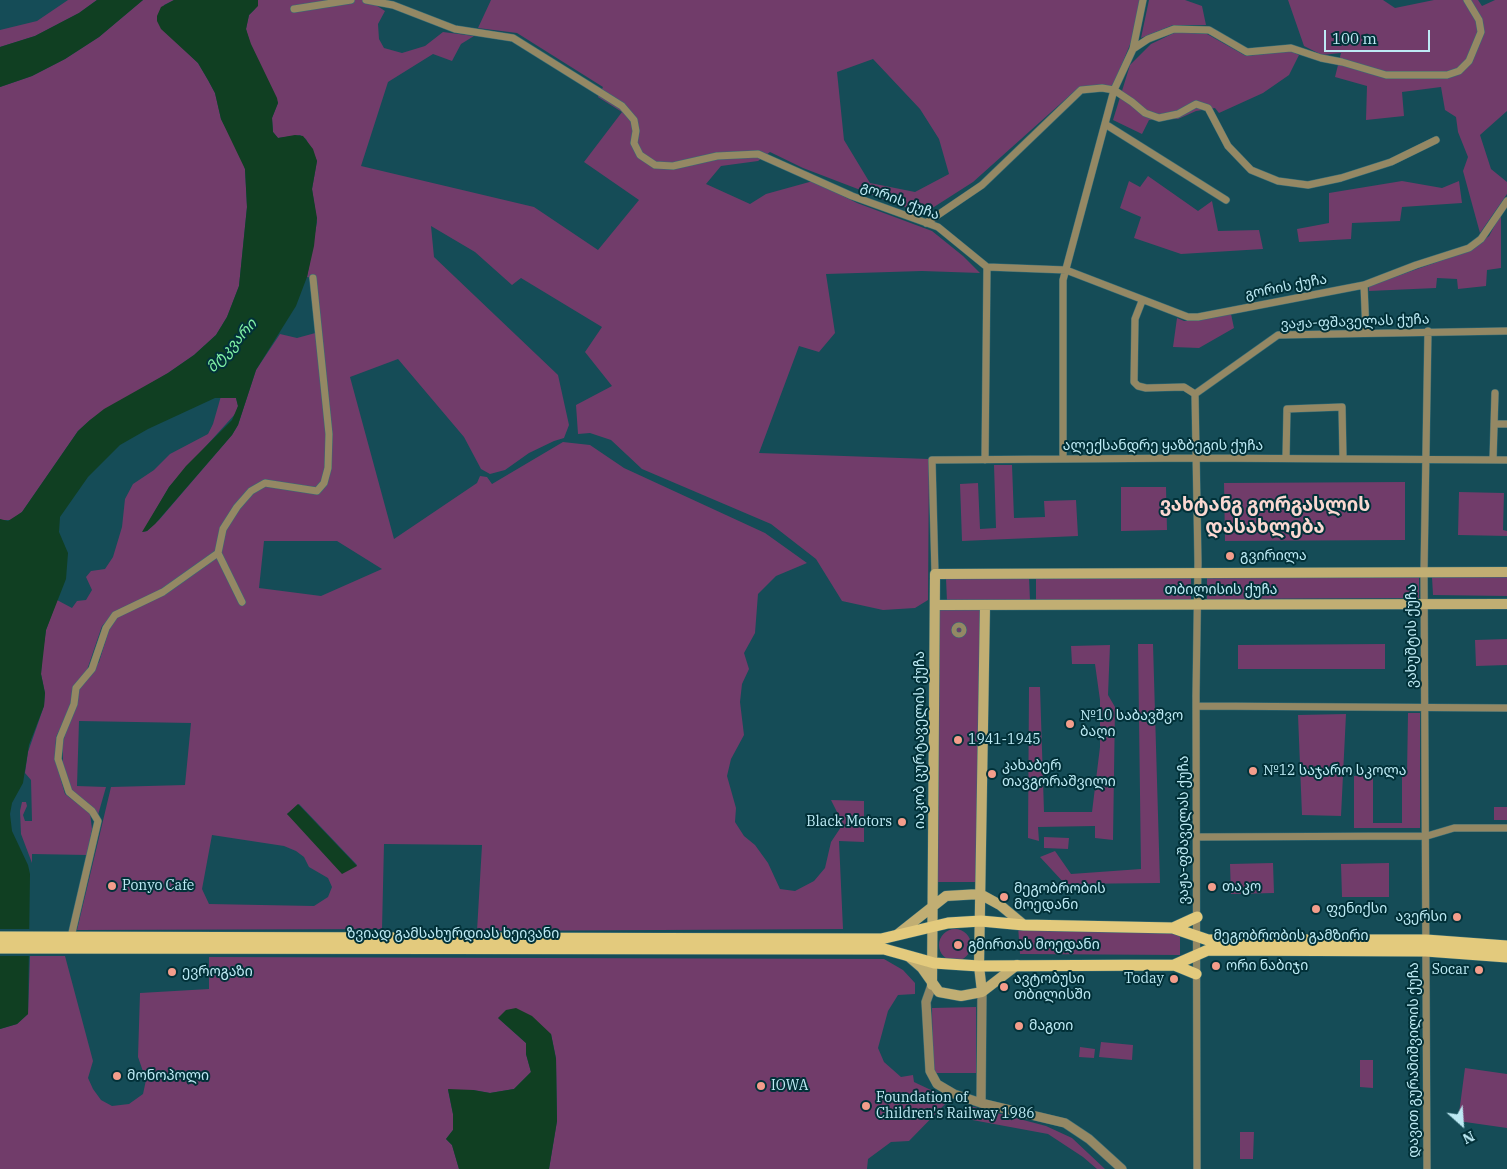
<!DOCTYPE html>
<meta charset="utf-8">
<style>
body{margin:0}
#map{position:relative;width:1507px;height:1169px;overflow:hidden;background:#154c57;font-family:"IBM Plex Serif",serif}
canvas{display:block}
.north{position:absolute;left:1437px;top:1099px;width:50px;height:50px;-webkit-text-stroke:4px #023139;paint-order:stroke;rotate:154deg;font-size:14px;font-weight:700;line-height:20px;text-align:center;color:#bdeaf4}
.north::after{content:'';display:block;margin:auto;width:18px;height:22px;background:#bdeaf4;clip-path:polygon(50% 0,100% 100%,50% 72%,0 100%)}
.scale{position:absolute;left:1324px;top:30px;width:106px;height:22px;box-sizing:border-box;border:2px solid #bdeaf4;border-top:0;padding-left:6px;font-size:15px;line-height:18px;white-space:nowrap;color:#bdeaf4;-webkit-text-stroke:4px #023139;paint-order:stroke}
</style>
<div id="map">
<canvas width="1507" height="1169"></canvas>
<div class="north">N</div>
<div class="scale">100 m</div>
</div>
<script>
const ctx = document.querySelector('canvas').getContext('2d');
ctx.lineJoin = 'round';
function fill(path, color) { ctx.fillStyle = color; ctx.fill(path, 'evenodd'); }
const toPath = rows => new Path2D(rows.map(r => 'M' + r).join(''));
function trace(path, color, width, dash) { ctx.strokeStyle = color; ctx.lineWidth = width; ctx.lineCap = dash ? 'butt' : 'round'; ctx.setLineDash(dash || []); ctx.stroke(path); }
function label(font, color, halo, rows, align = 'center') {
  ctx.font = font + ' "IBM Plex Serif","Noto Sans Georgian",serif'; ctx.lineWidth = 4; ctx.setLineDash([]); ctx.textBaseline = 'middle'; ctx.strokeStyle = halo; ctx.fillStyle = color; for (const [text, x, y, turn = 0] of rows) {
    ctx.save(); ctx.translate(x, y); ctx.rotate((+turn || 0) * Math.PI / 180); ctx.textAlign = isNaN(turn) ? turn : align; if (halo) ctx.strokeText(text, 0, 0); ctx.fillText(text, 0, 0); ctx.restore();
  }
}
const green = toPath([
 [68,0,97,0,79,13,35,36,0,47,0,30,37,21],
 [143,0,174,0,164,5,170,36,198,63,208,80,215,93,221,119,242,158,245,169,247,207,239,286,227,317,216,335,194,355,168,373,90,420,78,431,22,512,12,520,2,520,0,519,0,87,32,76,65,59,99,37],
 [258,0,368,0,385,11,378,24,379,39,384,48,402,53,425,46,443,32,474,36,461,44,452,61,433,54,388,82,361,166,534,207,598,250,639,200,584,162,622,112,598,97,603,87,517,33,478,28,491,0,1140,0,1131,42,1113,86,1078,88,973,182,923,214,803,168,770,152,758,161,721,166,706,184,750,204,766,194,813,181,857,203,932,231,963,256,980,273,922,271,826,274,835,333,819,352,799,346,759,453,929,459,928,600,915,608,883,610,842,601,816,559,771,524,642,469,611,440,590,433,578,434,576,405,612,386,585,352,602,327,521,278,512,285,475,252,431,226,434,257,558,375,569,425,564,438,554,441,529,453,505,470,490,474,481,469,464,437,398,359,350,377,394,539,477,483,480,476,487,477,492,484,563,442,590,445,624,468,765,533,807,563,776,576,758,594,755,633,744,653,749,669,742,684,740,702,744,735,731,759,727,776,736,808,735,822,744,836,755,845,768,863,780,889,795,891,814,881,825,868,831,842,843,824,831,800,864,801,864,842,839,841,843,929,477,931,482,845,384,844,382,929,77,930,111,787,185,785,191,723,79,721,77,786,106,787,98,815,88,803,70,791,63,764,63,742,79,686,99,662,114,614,102,626,87,670,75,686,70,708,56,737,55,759,65,794,90,813,92,829,87,855,32,854,32,863,21,834,20,811,22,802,26,802,27,806,23,815,25,821,32,821,31,780,25,773,28,752,44,706,45,693,41,674,42,657,46,630,57,600,72,608,77,601,86,600,92,590,86,577,91,571,105,569,113,557,122,527,125,499,133,484,154,470,170,454,208,434,213,424,221,396,236,398,238,406,236,413,169,487,143,532,147,531,159,520,232,435,238,425,256,370,280,334,297,338,319,332,313,278,307,277,317,222,312,189,317,161,306,139,300,135,278,138,273,132,272,118,278,103,250,44,246,29,249,15,255,9],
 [873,59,920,109,939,139,949,174,915,192,870,183,844,140,837,72],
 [264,541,337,541,382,569,321,596,259,588],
 [299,804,357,865,357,866,287,814],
 [212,835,284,846,296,851,304,857,309,867,328,878,332,887,328,897,314,906,209,904,202,889],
 [1149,0,1185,0,1202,6,1206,25,1173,25,1141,38],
 [1288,0,1383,0,1395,8,1434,0,1478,0,1482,6,1495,0,1507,0,1507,111,1480,135,1491,169,1507,182,1507,194,1480,233,1463,171,1468,157,1458,132,1456,117,1445,110,1441,87,1402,92,1404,116,1366,120,1367,86,1335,77,1341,53,1322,55,1304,46],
 [1176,32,1207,34,1246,56,1291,51,1299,55,1289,75,1263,93,1219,113,1215,108,1196,111,1178,119,1149,120,1142,134,1113,120,1130,65,1151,44],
 [1148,176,1198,211,1212,201,1218,231,1259,230,1263,249,1181,254,1134,238,1141,217,1120,208,1129,181,1140,187],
 [1402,181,1442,188,1459,181,1462,203,1402,207,1400,221,1352,223,1351,239,1299,242,1297,229,1329,223,1329,193],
 [1501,214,1501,268,1487,270,1486,286,1458,289,1457,279,1437,278,1436,288,1369,291,1369,286,1471,250,1489,236],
 [1231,314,1234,328,1199,348,1173,347,1177,318,1184,321,1196,321],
 [994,465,1012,465,1014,518,1045,517,1044,501,1076,500,1078,536,962,541,960,484,978,483,980,529,996,528],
 [1405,482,1405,540,1225,541,1224,483],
 [1121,487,1166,487,1167,530,1121,531],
 [1459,492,1504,493,1503,530,1507,531,1507,536,1458,535],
 [1029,577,1030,601,947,602,946,578],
 [1191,577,1191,600,1036,601,1036,578],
 [1419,577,1419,598,1207,599,1207,578],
 [1432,577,1507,577,1507,596,1433,595],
 [939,610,980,610,979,882,937,882],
 [1507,639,1507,665,1476,666,1475,640],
 [1138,644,1153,644,1160,883,1065,884,1040,857,1055,851,1071,874,1141,869],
 [1385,644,1385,669,1238,669,1238,645],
 [1110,645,1108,695,1115,707,1113,840,1095,838,1095,826,1038,827,1039,841,1028,838,1029,687,1040,687,1044,812,1092,812,1100,747,1100,700,1095,664,1072,664,1071,646],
 [1408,713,1420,713,1420,828,1354,828,1354,776,1373,776,1373,823,1402,823,1402,775,1407,775],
 [1346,714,1341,816,1302,815,1298,715],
 [1494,807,1507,807,1507,820,1494,820],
 [1044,837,1069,838,1068,849,1044,848],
 [1273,863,1274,893,1231,894,1230,864],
 [1389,863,1389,897,1342,897,1341,864],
 [1018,926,1180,931,1180,955,1020,954],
 '939 945a16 16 0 1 1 32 0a16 16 0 1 1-32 0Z',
 [30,956,65,956,93,1061,88,1078,93,1089,101,1100,112,1106,129,1104,143,1094,146,1080,138,1057,140,993,209,989,209,957,884,959,903,970,915,983,915,994,898,995,888,1011,878,1048,884,1062,901,1077,913,1075,914,1082,950,1099,909,1141,891,1142,868,1159,867,1169,549,1169,557,1121,556,1058,551,1034,498,1018,526,1043,526,1054,531,1072,514,1089,490,1093,473,1090,448,1090,453,1114,453,1130,446,1139,452,1145,459,1169,0,1169,0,1029,17,1024,28,1014],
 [976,1007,976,1073,933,1073,932,1008],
 [1101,1042,1133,1045,1132,1060,1099,1057],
 [1080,1047,1095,1049,1094,1058,1079,1057],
 [1360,1060,1373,1060,1373,1088,1360,1087],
 [1465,1068,1507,1074,1507,1128,1458,1121],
 [970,1106,1046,1126,1072,1138,1105,1169,1097,1169,1083,1157,1048,1134,967,1119],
 [1240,1132,1254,1132,1253,1159,1240,1159]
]);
const water = toPath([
 [97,0,143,0,99,37,65,59,32,76,0,87,0,47,35,36,79,13],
 [174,0,258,0,258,6,249,15,246,29,251,44,277,98,278,103,272,118,273,132,278,138,295,135,303,136,313,149,317,161,312,189,317,218,314,246,307,277,296,306,256,370,238,425,232,435,155,524,147,531,142,532,169,487,186,466,232,420,238,406,236,398,215,398,148,429,120,445,88,477,60,517,59,532,68,553,66,579,46,630,41,674,45,693,44,706,29,745,23,783,12,803,10,814,12,831,28,865,30,874,28,1014,17,1024,0,1029,0,519,8,521,22,512,78,431,90,420,104,409,168,373,194,355,216,335,227,317,239,286,247,207,245,169,221,119,215,93,208,80,198,63,161,29,157,21,157,16,161,7],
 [298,804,357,866,342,874,287,814],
 [516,1008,532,1016,551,1034,556,1059,557,1121,549,1169,459,1169,452,1145,446,1139,453,1130,453,1114,448,1089,473,1090,490,1093,514,1089,531,1072,526,1054,526,1043,498,1018,506,1010]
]);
const pier = toPath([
 [0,929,30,929,30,956,0,956]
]);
const pedestrian = toPath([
 '954 630a5 5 0 1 1 10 0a5 5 0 1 1-10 0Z'
]);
const minor = toPath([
 [366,0,393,5,455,29,513,38,622,106,634,120,636,131,634,143,640,155,655,165,673,166,717,156,758,154,852,196,938,227,987,267,1066,270,1188,317,1198,317,1364,285,1416,265,1469,248,1481,239,1507,201],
 [294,9,351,0],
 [1133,49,1148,39,1174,29,1209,30,1247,52,1291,48,1321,58,1342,62,1386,75,1447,75,1459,71,1469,61,1481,32,1479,20,1467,0],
 [1105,124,1226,200],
 [926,223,982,185,1081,90,1102,88,1114,90,1132,102,1145,113,1159,118,1178,114,1196,104,1208,108,1228,146,1251,170,1278,181,1308,185,1341,178,1391,162,1436,140],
 [1364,285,1366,333],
 [1142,301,1135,319,1134,382,1138,386,1146,388,1184,387,1195,394],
 [1494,424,1507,424],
 [1286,458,1287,409,1342,407,1343,458],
 [1063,459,1063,280,1114,90,1133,49,1143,0],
 [985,460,987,267],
 [1493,460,1495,393],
 [935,574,932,460,1197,458,1507,460],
 [242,602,218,553,223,529,237,507,251,491,265,483,317,491,324,483,328,468,329,434,313,278],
 [1196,706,1507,708],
 [1197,837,1427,836,1454,828,1507,828],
 [71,937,98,821,92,811,69,792,58,759,60,738,74,704,76,688,92,669,106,628,115,615,163,592,218,553],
 [1197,1169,1196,695,1198,563,1195,394,1278,335,1507,331],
 [1427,1169,1424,571,1428,331]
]);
const tertiary = toPath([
 [932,985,926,1002,930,1071,937,1084,954,1094,981,1103,1065,1123,1089,1139,1122,1169],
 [981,1103,982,992]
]);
const secondary = toPath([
 [935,605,1507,604],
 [898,934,946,896,980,894,1000,905,1024,925],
 [908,956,922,968,939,992,961,996,982,992,1017,965],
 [932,985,935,574,1507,572],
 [982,992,979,966,985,605]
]);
const primary = toPath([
 [1173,928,1197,917],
 [0,937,881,939,948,923,981,921,1024,925,1173,928,1208,940,1426,940,1507,946],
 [0,948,884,949,934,963,979,966,1174,965,1208,950,1426,951,1507,957],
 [1174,965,1196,974]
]);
const markers = [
 [1230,556,5,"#f49d8b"],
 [1070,724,5,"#f49d8b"],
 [958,740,5,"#f49d8b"],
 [1253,771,5,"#f49d8b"],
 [992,774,5,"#f49d8b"],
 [902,822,5,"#f49d8b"],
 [112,886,5,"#f49d8b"],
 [1212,887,5,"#f49d8b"],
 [1004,897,5,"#f49d8b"],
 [1316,909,5,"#f49d8b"],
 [1457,917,5,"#f49d8b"],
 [958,945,5,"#f49d8b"],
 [1216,966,5,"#f49d8b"],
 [1479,970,5,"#f49d8b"],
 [172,972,5,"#f49d8b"],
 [1174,979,5,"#f49d8b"],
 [1004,987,5,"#f49d8b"],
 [1019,1026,5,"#f49d8b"],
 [117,1076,5,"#f49d8b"],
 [761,1086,5,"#f49d8b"],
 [866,1106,5,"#f49d8b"]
];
const streetNames = [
 ["გორის ქუჩა",900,201,21],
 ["გორის ქუჩა",1286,287,-11],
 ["ვაჟა-ფშაველას ქუჩა",1355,322,-2],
 ["ალექსანდრე ყაზბეგის ქუჩა",1163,446],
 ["თბილისის ქუჩა",1221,590],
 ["ვახუშტის ქუჩა",1412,636,-90],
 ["იაკობ ცურტაველის ქუჩა",920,740,-90],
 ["ვაჟა-ფშაველას ქუჩა",1184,830,-90],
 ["ზვიად გამსახურდიას ხეივანი",453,934],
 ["მეგობრობის გამზირი",1291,936],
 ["დავით გურამიშვილის ქუჩა",1414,1060,-90]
];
const poiNames = [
 ["გვირილა",1240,556],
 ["№10 საბავშვო",1080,716],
 ["ბაღი",1080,732],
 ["1941-1945",968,740],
 ["კახაბერ",1002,766],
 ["თავგორაშვილი",1002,782],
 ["№12 საჯარო სკოლა",1263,771],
 ["Black Motors",892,822,"right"],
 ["Ponyo Cafe",122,886],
 ["თაკო",1222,887],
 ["მეგობრობის",1014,889],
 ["მოედანი",1014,905],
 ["ფენიქსი",1326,909],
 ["ავერსი",1447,917,"right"],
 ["გმირთას მოედანი",968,945],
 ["ორი ნაბიჯი",1226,966],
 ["Socar",1469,970,"right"],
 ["ევროგაზი",182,972],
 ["ავტობუსი",1014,979],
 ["თბილისში",1014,995],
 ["Today",1164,979,"right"],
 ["მაგთი",1029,1026],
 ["მონოპოლი",127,1076],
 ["IOWA",771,1086],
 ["Foundation of",876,1098],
 ["Children's Railway 1986",876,1114]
];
const waterNames = [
 ["მტკვარი",232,346,-48]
];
const districtNames = [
 ["ვახტანგ გორგასლის",1265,506],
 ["დასახლება",1265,528]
];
fill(green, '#713c6a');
fill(water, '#103f22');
fill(pier, '#154c57');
trace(pedestrian, '#376c76', 6);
trace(minor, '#376c76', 8);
trace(tertiary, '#376c76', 10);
trace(secondary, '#376c76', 11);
trace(primary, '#376c76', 12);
trace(pedestrian, '#948864', 5);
trace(minor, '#948864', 7);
trace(tertiary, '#948864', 9);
trace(secondary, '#c1ae73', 10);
trace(primary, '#e3ca7d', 11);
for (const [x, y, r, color] of markers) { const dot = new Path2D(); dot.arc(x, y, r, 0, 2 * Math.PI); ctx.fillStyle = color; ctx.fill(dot); trace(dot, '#023139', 2); }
label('14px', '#bdeaf4', '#023139', streetNames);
label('14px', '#bdeaf4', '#023139', poiNames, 'left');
label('italic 15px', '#81f1a5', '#023139', waterNames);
label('bold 19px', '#fbd8d1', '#023139', districtNames);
</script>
